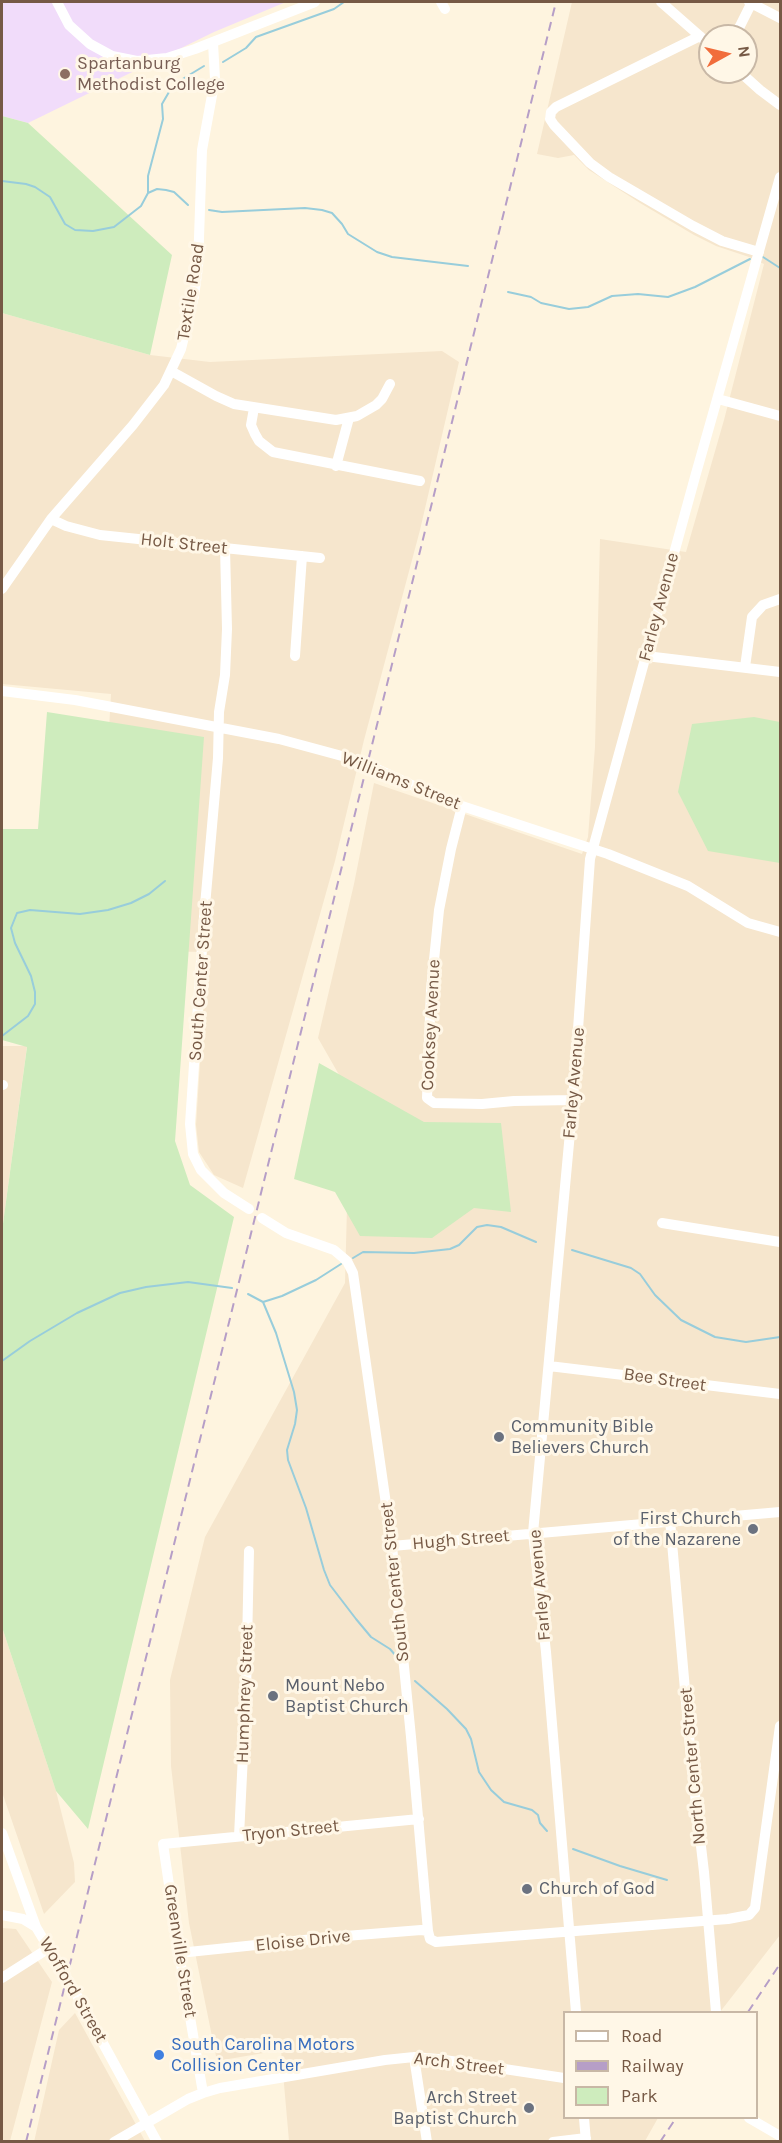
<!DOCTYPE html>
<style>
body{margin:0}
#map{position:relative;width:782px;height:2143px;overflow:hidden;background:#fef4df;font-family:Karla,sans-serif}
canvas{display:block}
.frame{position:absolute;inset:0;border:3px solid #765945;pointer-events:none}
.legend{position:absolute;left:563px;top:2011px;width:195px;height:108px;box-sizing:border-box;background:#fff7e7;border:2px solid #c8b8a6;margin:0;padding:8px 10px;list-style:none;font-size:18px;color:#765945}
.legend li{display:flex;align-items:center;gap:12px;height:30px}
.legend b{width:30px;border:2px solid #c8b8a6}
.north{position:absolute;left:698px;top:24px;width:60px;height:60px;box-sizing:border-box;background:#fff7e7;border:2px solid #c8b8a6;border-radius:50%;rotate:82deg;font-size:16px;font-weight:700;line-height:24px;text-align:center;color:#765945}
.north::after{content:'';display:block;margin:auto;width:21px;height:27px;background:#f16d3b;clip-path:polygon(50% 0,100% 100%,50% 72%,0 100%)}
</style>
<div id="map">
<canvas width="782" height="2143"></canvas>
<div class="frame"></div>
<ul class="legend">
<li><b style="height:8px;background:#fff"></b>Road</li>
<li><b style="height:8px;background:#b69ec7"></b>Railway</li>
<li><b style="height:16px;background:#ceecbd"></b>Park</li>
</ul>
<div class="north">N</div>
</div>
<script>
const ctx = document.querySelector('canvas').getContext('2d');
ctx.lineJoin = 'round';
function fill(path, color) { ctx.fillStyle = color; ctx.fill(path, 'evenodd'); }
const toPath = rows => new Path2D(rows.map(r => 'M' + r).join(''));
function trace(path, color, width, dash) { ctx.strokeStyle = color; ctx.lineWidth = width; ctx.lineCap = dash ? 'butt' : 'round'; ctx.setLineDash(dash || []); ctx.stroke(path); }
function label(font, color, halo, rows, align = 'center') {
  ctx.font = font + ' Karla,sans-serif'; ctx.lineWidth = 6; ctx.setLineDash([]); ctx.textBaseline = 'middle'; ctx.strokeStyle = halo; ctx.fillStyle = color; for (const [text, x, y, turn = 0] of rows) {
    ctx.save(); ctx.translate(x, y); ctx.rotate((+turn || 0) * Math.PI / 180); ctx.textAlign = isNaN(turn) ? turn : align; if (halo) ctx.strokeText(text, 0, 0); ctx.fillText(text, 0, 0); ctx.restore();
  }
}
const residential = toPath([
 [572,2,780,2,780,1935,720,2012,564,2012,564,2118,658,2118,645,2141,289,2141,281,2050,217,2061,189,1923,171,1766,170,1680,205,1537,345,1283,350,1094,318,1038,354,884,374,783,582,854,588,837,595,747,600,539,686,552,724,420,764,264,749,257,716,246,694,235,640,203,589,170,574,155,558,158,537,154],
 [710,36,746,36,746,72,710,72],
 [2,313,150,355,210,362,442,351,459,362,420,530,364,740,335,861,243,1188,214,1175,199,1152,196,1125,207,952,146,951,108,747,111,694,2,684],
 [2,1046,27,1046,2,1231],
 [2,1627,56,1791,74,1863,75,1882,44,1914,2,1792],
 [2,1928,16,1929,52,1982,10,2141,2,2142],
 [75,2013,145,2141,34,2142,59,2030]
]);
const education = toPath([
 [2,2,286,2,214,32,28,123,2,116]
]);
const green = toPath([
 [2,116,28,123,172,255,150,355,2,313],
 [47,712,204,737,175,1141,190,1185,234,1217,88,1829,56,1791,2,1627,2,1231,27,1047,2,1040,2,829,38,829],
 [754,717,780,722,780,863,708,851,678,792,692,724],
 [319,1063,424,1122,501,1123,511,1212,474,1208,432,1238,360,1236,335,1192,294,1179]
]);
const stream = toPath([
 [223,62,246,48,256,37,334,9,344,2],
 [2,181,26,184,35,187,50,197,65,224,75,230,93,231,114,227,141,206,148,193,148,176,163,119,162,104,169,92,176,83,204,66],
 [148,193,157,189,166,190,174,192,188,205],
 [209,210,222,212,305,208,322,210,332,213,342,224,348,234,377,252,392,257,468,266],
 [763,257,780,268],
 [508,292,531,297,541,303,569,309,588,307,612,296,638,294,668,297,695,287,750,259],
 [2,1036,28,1016,35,1004,35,992,31,976,15,943,11,928,17,913,30,910,80,914,108,910,131,903,149,894,165,881],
 [572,1250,631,1268,640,1274,655,1295,681,1320,715,1337,746,1342,780,1337],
 [353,1258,363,1252,414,1253,450,1249,459,1245,477,1227,487,1225,501,1227,536,1242],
 [248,1294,263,1302,282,1296,316,1280,341,1264],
 [263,1302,276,1333,294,1392,297,1410,295,1424,287,1450,288,1460,306,1508,324,1570,330,1585,356,1619,371,1637,390,1649,396,1656],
 [2,1361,30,1341,77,1313,120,1293,146,1287,188,1282,232,1288],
 [415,1681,447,1709,466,1729,471,1739,479,1772,491,1790,504,1802,532,1810,538,1815,540,1823,547,1831],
 [573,1849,620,1866,667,1880]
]);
const minor = toPath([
 [57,2,69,25,90,44,112,56,137,61,167,58,195,49,315,2],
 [441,2,445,9],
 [661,2,710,45],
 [749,2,780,18],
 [700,36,556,107,551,112,550,119,554,125,590,163,609,177,693,226,722,241,759,252],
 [735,36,752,2],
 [740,72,760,90,780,105],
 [171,371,216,396,234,404,336,420,357,416,376,405,382,399,390,384],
 [718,399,780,416],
 [254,408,251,425,255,434,259,441,273,452,420,481],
 [336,466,349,418],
 [51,519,66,526,100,535,320,558],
 [225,548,227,629,225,675,219,712,218,758,204,917,190,1124,193,1154,201,1170,224,1193,249,1209],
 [2,589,51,519,133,425,164,385,181,349,194,296,198,267,202,150,215,79,213,43],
 [295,656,302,556],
 [646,656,780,672],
 [745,667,752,617,763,605,780,599],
 [2,691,75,700,279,739,342,756,362,762,414,786,462,806,608,854,688,886,748,923,780,932],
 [462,806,451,849,439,910,431,990,427,1098,434,1103,482,1104,514,1101,573,1100],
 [2,1085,3,1085],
 [262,1218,286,1233,334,1250,347,1261,353,1273,392,1546,411,1737,428,1931,430,1939,436,1942,728,1919,749,1915,755,1908,780,1726],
 [662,1223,780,1242],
 [549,1366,780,1394],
 [670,1520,692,1769,704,1872,716,2012],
 [392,1546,780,1512],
 [2,1833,36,1927,75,1992,157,2142],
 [239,1836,246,1694,249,1551],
 [2,1915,23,1919,36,1927],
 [179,1953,333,1937,421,1930,428,1931],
 [2,1978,49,1948],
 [576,2012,546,1652,533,1533,573,1100,590,859,695,477,780,177],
 [414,2057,427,2142],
 [203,2093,179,1953,163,1844,419,1819],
 [584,2118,586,2142],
 [749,2118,780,2136],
 [114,2142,188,2099,203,2093,220,2088,385,2060,414,2057,438,2059,564,2078],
 [553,2142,586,2138]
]);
const rail = toPath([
 [748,2012,780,1964],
 [26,2142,556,2],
 [660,2142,676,2118]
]);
const markers = [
 [65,74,6,"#8d6e63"],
 [499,1437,6,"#6b7280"],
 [753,1529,6,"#6b7280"],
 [273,1696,6,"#6b7280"],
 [527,1889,6,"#6b7280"],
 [159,2055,6,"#3f7fe0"],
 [529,2108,6,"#6b7280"]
];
const educationNames = [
 ["Spartanburg",77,64],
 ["Methodist College",77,85]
];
const streetNames = [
 ["Textile Road",191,292,-81],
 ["Holt Street",184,544,6],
 ["Farley Avenue",659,607,-75],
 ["Williams Street",401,781,22],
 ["South Center Street",201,981,-86],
 ["Cooksey Avenue",431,1025,-87],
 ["Farley Avenue",574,1083,-85],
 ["Bee Street",665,1380,8],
 ["Hugh Street",461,1540,-5],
 ["South Center Street",395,1582,-96],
 ["Farley Avenue",540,1585,-95],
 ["Humphrey Street",245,1694,-88],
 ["North Center Street",693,1766,-95],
 ["Tryon Street",291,1831,-6],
 ["Eloise Drive",303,1941,-6],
 ["Greenville Street",180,1951,81],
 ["Wofford Street",73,1990,60],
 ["Arch Street",459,2064,7]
];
const worshipNames = [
 ["Community Bible",511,1427],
 ["Believers Church",511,1448],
 ["First Church",741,1519,"right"],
 ["of the Nazarene",741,1540,"right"],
 ["Mount Nebo",285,1686],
 ["Baptist Church",285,1707],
 ["Church of God",539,1889],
 ["Arch Street",517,2098,"right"],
 ["Baptist Church",517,2119,"right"]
];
const shopNames = [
 ["South Carolina Motors",171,2045],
 ["Collision Center",171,2066]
];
fill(residential, '#f6e6cd');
fill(education, '#f1dcfa');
fill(green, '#ceecbd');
trace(stream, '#98cddb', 2);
trace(minor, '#fff', 10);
trace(rail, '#b69ec7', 2, [9, 6]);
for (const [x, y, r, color] of markers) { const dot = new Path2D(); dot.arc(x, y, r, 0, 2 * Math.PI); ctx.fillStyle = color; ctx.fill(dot); trace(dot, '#fff7e7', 2); }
label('18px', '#785e54', '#fff7e7', educationNames, 'left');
label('18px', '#765945', '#fff7e7', streetNames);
label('18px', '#5b616d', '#fff7e7', worshipNames, 'left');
label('18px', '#366cbe', '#fff7e7', shopNames, 'left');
</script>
